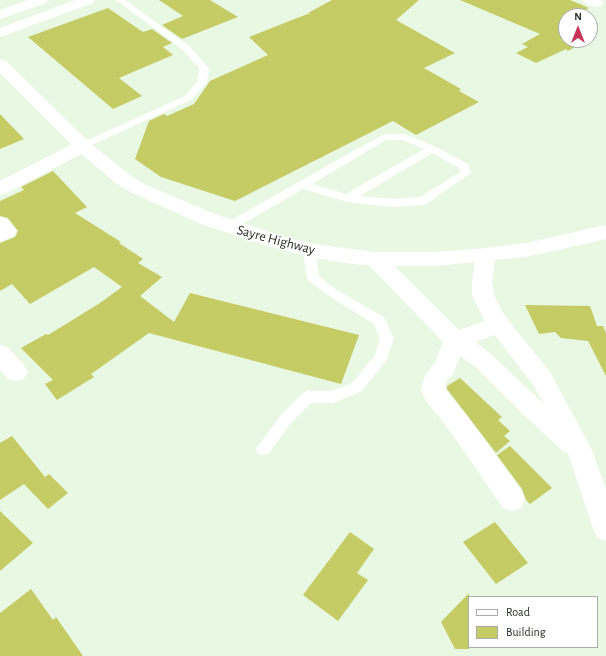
<!DOCTYPE html>
<style>
body{margin:0}
#map{position:relative;width:606px;height:656px;overflow:hidden;background:#e8f8e2;font-family:"Alegreya Sans",sans-serif}
canvas{display:block}
.legend{position:absolute;left:468px;top:596px;width:130px;height:52px;box-sizing:border-box;background:#fff;border:1px solid #a9aca9;margin:0;padding:5px 7px;list-style:none;font-size:12px;color:#292f27}
.legend li{display:flex;align-items:center;gap:8px;height:20px}
.legend b{width:20px;border:1px solid #a9aca9}
.north{position:absolute;left:558px;top:8px;width:40px;height:40px;box-sizing:border-box;background:#fff;border:1px solid #a9aca9;border-radius:50%;rotate:0deg;font-size:11px;font-weight:700;line-height:16px;text-align:center;color:#292f27}
.north::after{content:'';display:block;margin:auto;width:14px;height:18px;background:#c43458;clip-path:polygon(50% 0,100% 100%,50% 72%,0 100%)}
</style>
<div id="map">
<canvas width="606" height="656"></canvas>
<ul class="legend">
<li><b style="height:5px;background:#fff"></b>Road</li>
<li><b style="height:11px;background:#c5cc66"></b>Building</li>
</ul>
<div class="north">N</div>
</div>
<script>
const ctx = document.querySelector('canvas').getContext('2d');
ctx.lineJoin = 'round';
function fill(path, color) { ctx.fillStyle = color; ctx.fill(path, 'evenodd'); }
const toPath = rows => new Path2D(rows.map(r => 'M' + r).join(''));
function label(font, color, halo, rows, align = 'center') {
  ctx.font = font + ' "Alegreya Sans",sans-serif'; ctx.lineWidth = 3; ctx.setLineDash([]); ctx.textBaseline = 'middle'; ctx.strokeStyle = halo; ctx.fillStyle = color; for (const [text, x, y, turn = 0] of rows) {
    ctx.save(); ctx.translate(x, y); ctx.rotate((+turn || 0) * Math.PI / 180); ctx.textAlign = isNaN(turn) ? turn : align; if (halo) ctx.strokeText(text, 0, 0); ctx.fillText(text, 0, 0); ctx.restore();
  }
}
const building = toPath([
 [159,0,210,0,238,17,182,39,162,25,183,16],
 [332,0,419,0,396,20,455,53,424,68,461,89,459,91,479,102,416,135,393,121,235,201,161,177,135,159,149,121,164,114,167,116,194,104,210,81,268,55,249,37,310,13,308,13],
 [460,0,570,0,589,8,575,16,566,16,566,40,587,40,568,51,566,49,536,63,516,53,528,47,522,44,540,34],
 [108,8,143,32,152,29,172,43,163,47,173,55,119,78,142,96,113,109,28,37],
 [0,114,24,139,0,149],
 [53,171,87,207,75,213,121,242,119,243,143,259,138,263,162,277,140,296,174,322,190,293,359,335,341,384,149,333,91,374,94,377,57,400,45,384,53,380,21,348,46,334,48,335,100,303,122,287,94,267,30,304,12,284,0,291,0,243,15,237,18,231,8,218,0,216,0,201,24,190,21,187],
 [525,305,590,306,597,326,603,326,606,333,606,376,588,341,561,338,555,332,539,334],
 [460,378,502,417,498,420,510,431,504,436,510,441,496,453,447,389,447,386],
 [12,436,45,477,49,474,68,493,48,509,24,484,0,500,0,443],
 [510,446,552,488,530,504,526,500,522,489,497,455],
 [0,511,33,543,0,571],
 [495,522,528,563,496,584,463,542],
 [350,532,374,549,357,573,368,580,338,621,303,595],
 [31,589,53,620,56,617,83,656,0,656,0,613],
 [469,593,469,649,455,649,441,622]
]);
const lane = toPath([
 [116,0,125,0,189,46,209,68,207,83,191,100,83,149,79,148,78,146,79,144,185,96,197,82,199,68,183,50,116,0],
 [384,134,405,134,436,147,468,164,471,173,426,204,422,205,393,207,347,202,303,189,232,230,224,230,222,227,224,224,384,134],
 [386,140,403,140,424,149,346,194,312,184,386,140],
 [432,153,459,168,460,172,420,197,393,199,360,196,432,153],
 [309,245,313,246,315,249,319,276,337,290,384,317,394,339,386,361,362,391,333,403,311,403,290,424,268,454,263,455,258,454,256,449,280,416,303,393,308,391,332,391,352,383,375,355,380,339,374,324,329,296,309,281,307,278,303,249,305,246,309,245]
]);
const street = toPath([
 [582,0,601,0,603,3,601,6,596,7,584,3,582,0],
 [83,141,89,142,92,146,89,150,7,193,0,195,0,181,77,142,83,141],
 [0,217,7,219,17,231,14,236,0,242,0,217],
 [486,248,493,250,496,255,492,281,494,295,499,306,507,319,550,372,592,450,606,489,606,541,597,537,593,528,568,453,563,451,525,416,476,367,460,356,453,374,447,380,445,389,468,417,521,490,525,499,521,508,512,511,503,508,450,431,427,402,423,395,421,389,425,376,435,362,443,342,368,264,365,259,368,254,375,252,382,254,459,330,485,321,472,295,472,281,476,255,479,250,486,248],
 [495,335,534,386,544,404,492,355,475,342,495,335],
 [0,345,8,348,24,365,28,372,24,379,16,381,8,379,0,370,0,345]
]);
const highway = toPath([
 [28,0,48,0,46,3,0,19,0,10,28,0],
 [75,0,95,0,93,3,0,37,0,28,75,0],
 [0,59,6,61,89,142,131,176,144,184,215,214,278,235,314,244,375,252,435,252,486,248,526,243,606,225,606,239,526,257,435,266,375,266,345,263,314,258,268,246,201,224,130,192,117,184,77,150,0,73,0,59]
]);
const streetNames = [
 ["Sayre Highway",276,240,15]
];
fill(building, '#c5cc66');
fill(lane, '#fff');
fill(street, '#fff');
fill(highway, '#fff');
label('14px', '#292f27', '#fff', streetNames);
</script>
